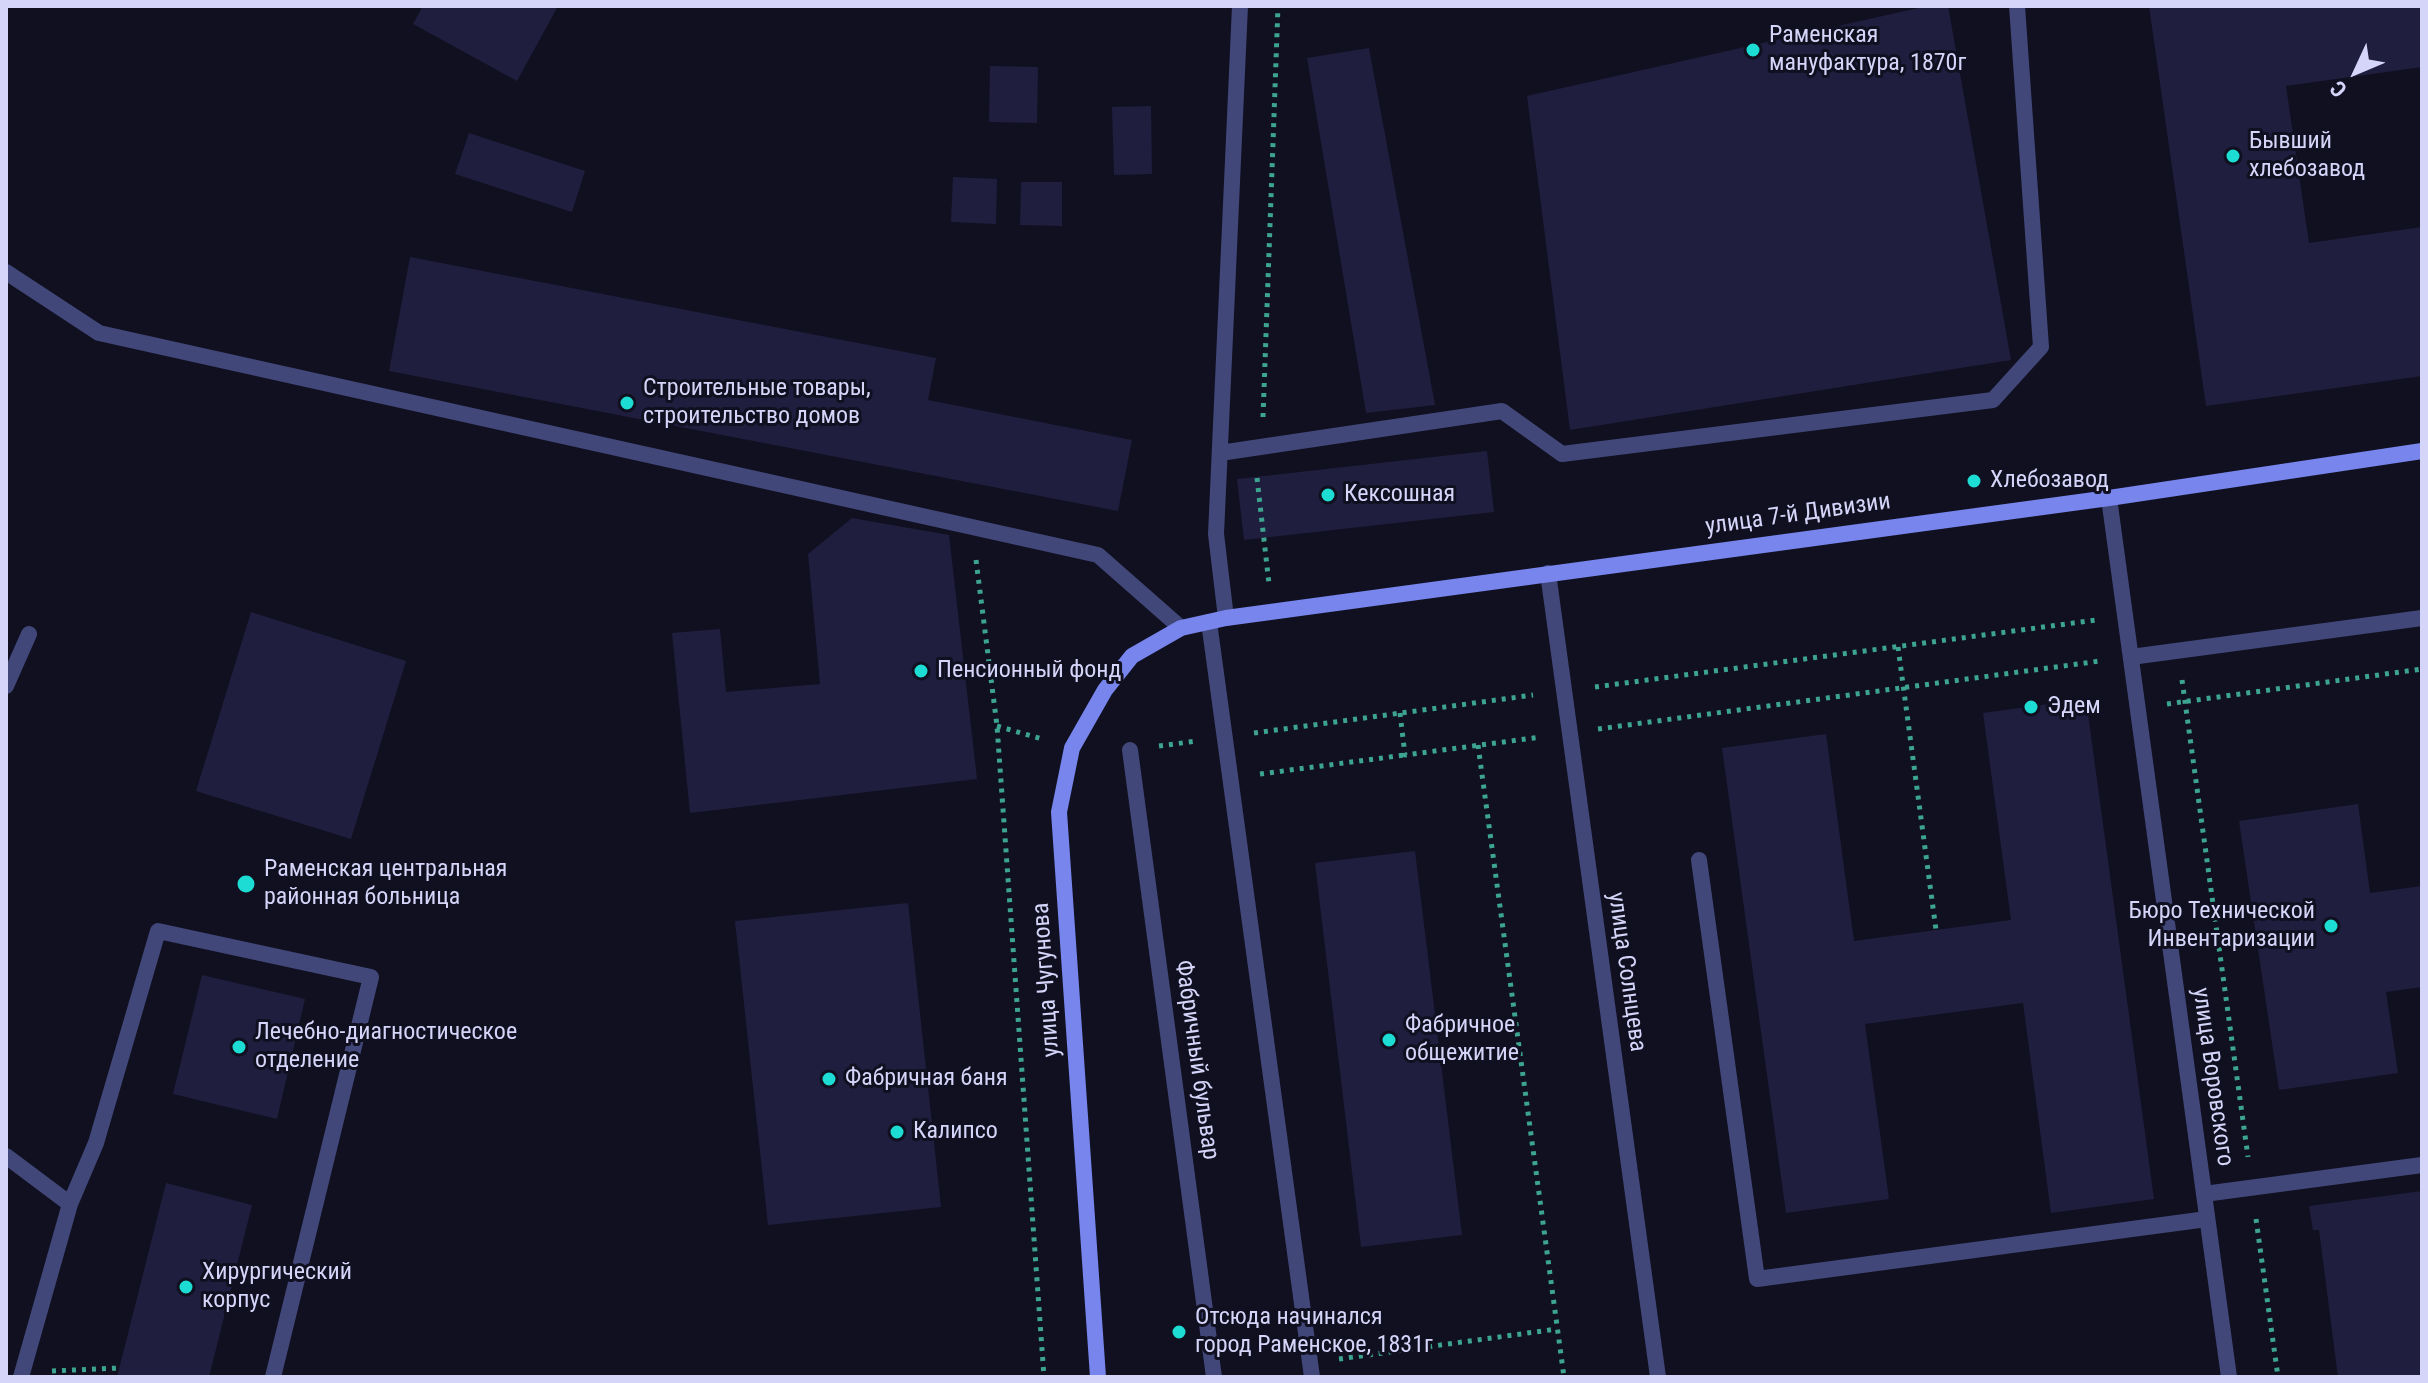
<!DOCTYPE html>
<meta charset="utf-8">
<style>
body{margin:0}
#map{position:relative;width:2428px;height:1383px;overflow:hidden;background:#101020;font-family:"Roboto Condensed",sans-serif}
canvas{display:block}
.frame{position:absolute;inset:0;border:8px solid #d4d5f9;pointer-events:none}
.north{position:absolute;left:2316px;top:32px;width:80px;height:80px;-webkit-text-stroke:6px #101020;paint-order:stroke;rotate:226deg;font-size:22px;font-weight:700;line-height:32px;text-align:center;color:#d4d5f9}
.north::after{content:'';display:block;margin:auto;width:28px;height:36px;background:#d4d5f9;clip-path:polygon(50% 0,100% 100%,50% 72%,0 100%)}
</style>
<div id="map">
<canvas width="2428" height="1383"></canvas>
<div class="frame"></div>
<div class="north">С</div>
</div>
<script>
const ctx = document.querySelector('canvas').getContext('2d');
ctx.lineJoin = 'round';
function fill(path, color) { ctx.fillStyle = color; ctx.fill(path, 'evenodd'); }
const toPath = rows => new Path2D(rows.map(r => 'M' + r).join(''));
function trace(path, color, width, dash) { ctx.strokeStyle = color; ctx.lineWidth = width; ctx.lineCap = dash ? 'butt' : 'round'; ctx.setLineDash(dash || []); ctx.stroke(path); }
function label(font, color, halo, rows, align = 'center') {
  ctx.font = font + ' "Roboto Condensed",sans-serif'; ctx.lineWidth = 6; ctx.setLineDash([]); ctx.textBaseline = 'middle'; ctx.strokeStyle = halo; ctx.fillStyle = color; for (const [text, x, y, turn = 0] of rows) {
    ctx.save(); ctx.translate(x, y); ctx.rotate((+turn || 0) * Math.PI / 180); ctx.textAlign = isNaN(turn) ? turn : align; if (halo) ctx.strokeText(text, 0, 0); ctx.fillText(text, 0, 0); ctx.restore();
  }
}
const building = toPath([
 [423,6,558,6,517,81,413,24],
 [1927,6,1948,6,2011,360,1570,430,1527,96],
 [2149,6,2422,6,2422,67,2286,86,2309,243,2422,227,2422,376,2206,406],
 [1369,48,1435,405,1366,413,1307,58],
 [990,66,1038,67,1037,123,989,122],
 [1151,106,1152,174,1114,175,1112,107],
 [469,133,585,171,572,212,455,174],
 [953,177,997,179,996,224,951,222],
 [1021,182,1062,182,1062,226,1020,225],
 [410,257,936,358,928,400,1132,440,1118,511,389,371],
 [1487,451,1494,512,1244,540,1237,479],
 [852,518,949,535,977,779,690,813,672,633,720,629,726,692,820,684,808,554],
 [251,612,406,661,351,839,196,791],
 [2086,699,2154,1199,2051,1213,2023,1003,1865,1024,1889,1199,1786,1213,1722,748,1826,734,1854,941,1936,930,2011,920,1983,713],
 [2358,804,2370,893,2422,886,2422,987,2386,992,2398,1073,2279,1090,2239,821],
 [1415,851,1462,1235,1361,1247,1315,863],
 [908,903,941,1207,768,1225,735,921],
 [202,975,305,999,277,1119,173,1094],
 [166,1183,252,1205,209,1377,117,1377],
 [2422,1191,2422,1377,2338,1377,2319,1230,2313,1230,2309,1206]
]);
const path = toPath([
 [1263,417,1278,6],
 [1257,478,1269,584],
 [976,560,997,726,1044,1377],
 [1898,647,1936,930],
 [2182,680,2248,1157],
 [1595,687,2096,620],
 [2167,704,2422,669],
 [1400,713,1405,755,1541,737],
 [997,726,1042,739],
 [1598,729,2100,661],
 [1254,733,1533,695],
 [1478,745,1564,1377],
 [1159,746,1197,741],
 [1260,774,1405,755],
 [2256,1219,2278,1377],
 [1339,1359,1557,1329],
 [52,1371,119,1368]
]);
const lane = toPath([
 [1220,453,1502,411,1562,454,1993,400,2041,347,2017,6],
 [1548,573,1658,1377],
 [1226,618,1216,534,1240,6],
 [1209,622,1312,1377],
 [2131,657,2422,618],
 [6,686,29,634],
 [1699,860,1757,1279,2207,1219],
 [6,1156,70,1204],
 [2204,1194,2422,1165],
 [21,1377,70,1204,96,1143,158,931,371,977,273,1377]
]);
const street = toPath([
 [6,272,99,333,1098,555,1181,628],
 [2109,498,2229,1377],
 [1130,750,1214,1377]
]);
const secondary = toPath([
 [1098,1377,1059,812,1072,748,1105,690,1132,656,1181,628,1226,618,2109,498,2422,451]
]);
const markers = [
 [1753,50,8,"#1ddcd3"],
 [2233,156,8,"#1ddcd3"],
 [627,403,8,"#1ddcd3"],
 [1974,481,8,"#1ddcd3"],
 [1328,495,8,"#1ddcd3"],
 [921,671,8,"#1ddcd3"],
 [2031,707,8,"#1ddcd3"],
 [246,884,10,"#1ddcd3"],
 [2331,926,8,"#1ddcd3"],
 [1389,1040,8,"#1ddcd3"],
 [239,1047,8,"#1ddcd3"],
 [829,1079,8,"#1ddcd3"],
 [897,1132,8,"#1ddcd3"],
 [186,1287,8,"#1ddcd3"],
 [1179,1332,8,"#1ddcd3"]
];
const poiNames = [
 ["Раменская",1769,36],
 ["мануфактура, 1870г",1769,64],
 ["Бывший",2249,142],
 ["хлебозавод",2249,170],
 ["Строительные товары,",643,389],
 ["строительство домов",643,417],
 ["Хлебозавод",1990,481],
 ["Кексошная",1344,495],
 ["Пенсионный фонд",937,671],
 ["Эдем",2047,707],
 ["Раменская центральная",264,870],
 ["районная больница",264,898],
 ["Бюро Технической",2315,912,"right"],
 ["Инвентаризации",2315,940,"right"],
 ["Фабричное",1405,1026],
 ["общежитие",1405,1054],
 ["Лечебно-диагностическое",255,1033],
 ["отделение",255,1061],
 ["Фабричная баня",845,1079],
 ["Калипсо",913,1132],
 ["Хирургический",202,1273],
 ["корпус",202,1301],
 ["Отсюда начинался",1195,1318],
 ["город Раменское, 1831г",1195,1346]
];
const streetNames = [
 ["улица 7-й Дивизии",1798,515,-8],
 ["улица Солнцева",1626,972,82],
 ["улица Чугунова",1047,980,-94],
 ["Фабричный бульвар",1196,1060,82],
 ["улица Воровского",2212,1077,82]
];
fill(building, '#201e3e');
trace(path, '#3da48f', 5, [4, 6]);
trace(lane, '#414779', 16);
trace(street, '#414779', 16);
trace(secondary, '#7785ed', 16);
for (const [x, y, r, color] of markers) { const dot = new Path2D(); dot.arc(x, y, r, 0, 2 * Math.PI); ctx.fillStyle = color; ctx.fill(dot); trace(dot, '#101020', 3); }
label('24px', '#d4d5f9', '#101020', poiNames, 'left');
label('24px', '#d4d5f9', '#101020', streetNames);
</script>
